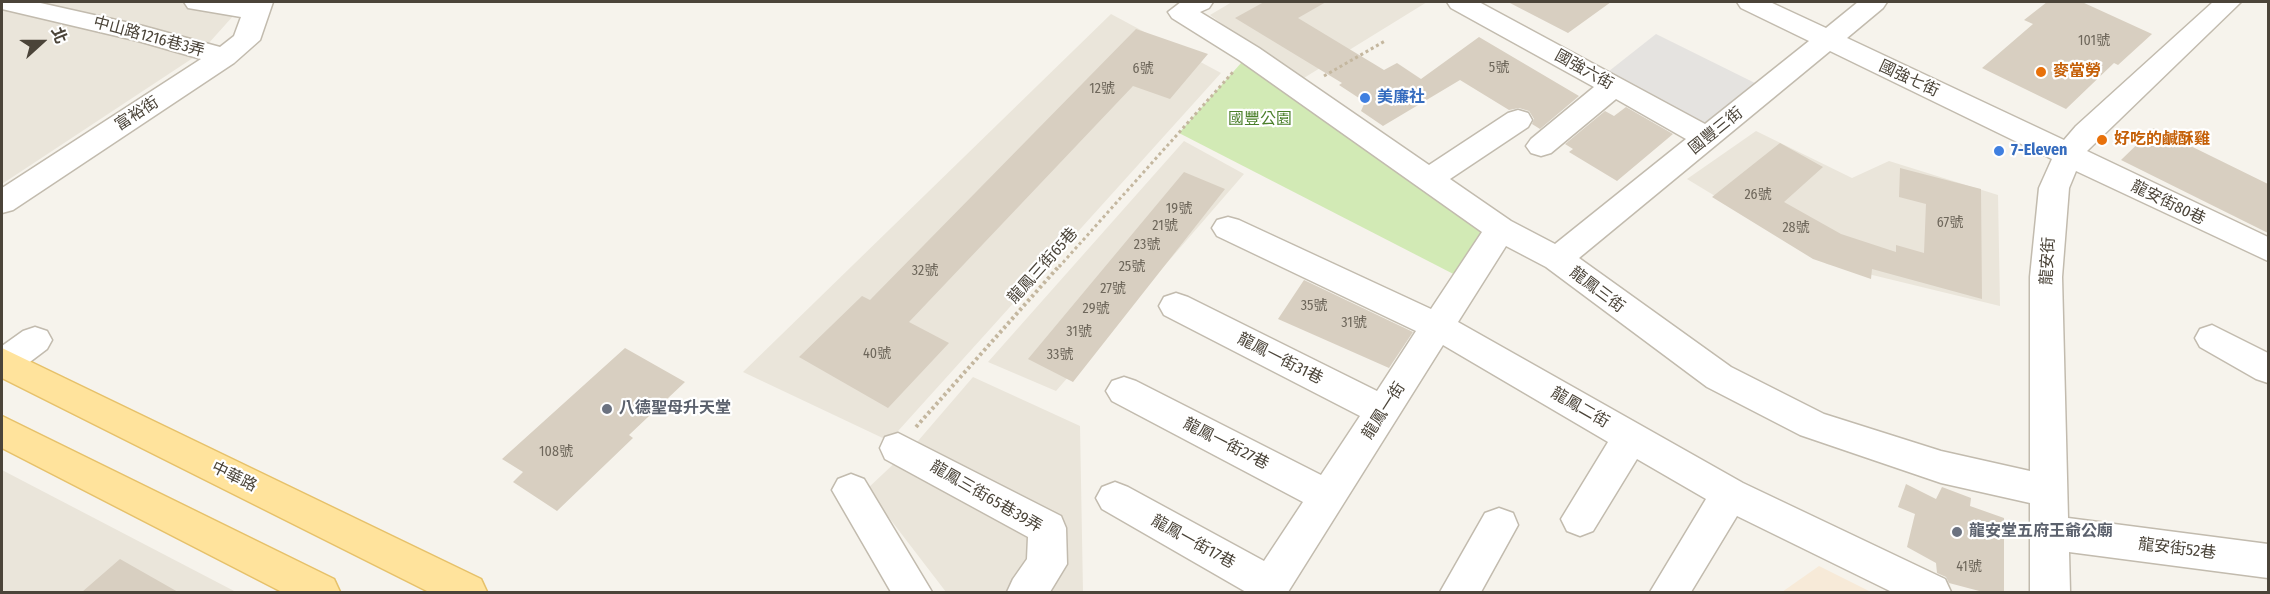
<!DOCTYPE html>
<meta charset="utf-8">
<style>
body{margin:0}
#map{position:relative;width:2270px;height:594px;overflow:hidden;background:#f6f3ec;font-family:"Fira Sans Condensed","Noto Sans TC",sans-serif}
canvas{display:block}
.frame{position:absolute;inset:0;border:3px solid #4b4439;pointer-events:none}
.north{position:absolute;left:12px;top:12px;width:60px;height:60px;-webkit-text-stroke:4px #fff;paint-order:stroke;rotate:69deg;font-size:16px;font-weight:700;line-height:24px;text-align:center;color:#4b4439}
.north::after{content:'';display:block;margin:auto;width:21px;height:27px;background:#4b4439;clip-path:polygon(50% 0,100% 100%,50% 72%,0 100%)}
</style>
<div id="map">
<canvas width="2270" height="594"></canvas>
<div class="frame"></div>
<div class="north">北</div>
</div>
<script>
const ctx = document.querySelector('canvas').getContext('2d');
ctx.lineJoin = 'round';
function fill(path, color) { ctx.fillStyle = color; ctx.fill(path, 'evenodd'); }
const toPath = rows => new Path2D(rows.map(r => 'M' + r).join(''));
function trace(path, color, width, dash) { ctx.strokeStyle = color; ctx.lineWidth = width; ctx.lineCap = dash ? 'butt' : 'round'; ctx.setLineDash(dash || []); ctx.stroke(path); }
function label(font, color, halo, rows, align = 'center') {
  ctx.font = font + ' "Fira Sans Condensed","Noto Sans TC",sans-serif'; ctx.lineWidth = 4.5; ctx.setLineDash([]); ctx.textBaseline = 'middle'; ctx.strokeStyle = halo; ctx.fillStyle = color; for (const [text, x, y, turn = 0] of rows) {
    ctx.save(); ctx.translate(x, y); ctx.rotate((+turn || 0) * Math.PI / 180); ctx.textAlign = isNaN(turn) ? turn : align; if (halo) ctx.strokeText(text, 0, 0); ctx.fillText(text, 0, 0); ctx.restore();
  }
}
const residential = toPath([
 [2,2,241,2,234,15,199,54,2,184],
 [1232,2,1427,2,1299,81,1210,15],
 [1111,14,1221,73,889,441,743,372],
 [1756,131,1852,178,1889,161,1998,195,2000,306,1827,264,1687,179],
 [1184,141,1244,174,1056,391,988,362],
 [973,377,1080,426,1083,592,946,592,867,489,918,441],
 [2,470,236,592,2,592]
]);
const commercial = toPath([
 [1819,566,1871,592,1782,592]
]);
const green = toPath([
 [1249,54,1500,229,1467,281,1179,133]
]);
const parking = toPath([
 [1656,34,1759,85,1705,131,1604,75]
]);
const building = toPath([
 [1264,2,1326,2,1298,18,1384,70,1397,63,1421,79,1479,37,1579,96,1540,129,1532,124,1534,119,1529,111,1519,108,1509,110,1460,80,1383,126,1361,111,1365,102,1339,85,1342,83,1235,18],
 [1508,2,1611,2,1568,33],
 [2047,2,2082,2,2152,34,2118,65,2114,63,2066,109,1982,68,2033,24,2024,20],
 [1136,29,1208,54,1170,99,1133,86,909,322,949,343,888,408,799,357,862,296,870,300],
 [1626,107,1673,134,1617,181,1569,152,1573,149,1565,144,1605,111,1614,116],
 [2154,128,2268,184,2268,233,2121,160],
 [1780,143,1823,167,1784,202,1841,234,1896,252,1896,245,1924,253,1926,204,1899,197,1900,168,1981,189,1982,299,1872,269,1871,279,1813,259,1712,197],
 [1184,172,1225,189,1073,382,1028,359],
 [1304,280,1413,332,1389,368,1278,319],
 [625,348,685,382,629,435,633,438,557,511,513,482,523,472,502,459],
 [1906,484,1936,499,1942,487,1971,498,1970,506,2004,518,2004,592,1983,592,1949,583,1946,577,1937,573,1936,563,1907,547,1915,514,1898,507],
 [120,559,178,592,82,592]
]);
const pathFar1 = toPath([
 [1324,76,1385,41],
 [1059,267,1233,72]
]);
const path = toPath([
 [916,427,1060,265]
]);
const minor = toPath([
 [2,2,36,2,143,26,220,47,234,36,241,17,188,8,184,2,273,2,260,40,234,63,13,210,2,213,2,188,201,59,138,41,2,9,2,2],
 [1181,2,1213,2,1209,8,1200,12,1259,48,1429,165,1508,113,1518,110,1528,113,1532,120,1528,127,1450,179,1511,221,1555,244,1686,139,1616,99,1551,153,1541,156,1531,153,1526,146,1531,139,1594,87,1451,8,1447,2,1479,2,1705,124,1809,41,1741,8,1737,2,1770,2,1826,28,1858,2,1887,2,1883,8,1847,38,2064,140,2076,126,2213,2,2241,2,2087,151,2268,237,2268,261,2076,171,2069,188,2062,277,2068,518,2268,544,2268,578,2069,552,2070,592,2030,592,2030,503,1941,483,1800,435,1707,387,1546,267,1506,246,1458,322,1743,483,1945,579,1951,592,1892,592,1737,516,1691,592,1650,592,1706,499,1637,459,1593,531,1580,536,1567,531,1561,519,1608,442,1443,345,1288,592,1246,592,1102,509,1096,498,1102,487,1115,482,1128,487,1264,561,1303,502,1112,401,1106,391,1112,381,1124,377,1136,381,1321,475,1360,416,1164,315,1159,306,1164,297,1176,293,1188,297,1377,391,1416,331,1217,236,1212,228,1217,220,1228,217,1239,220,1431,309,1482,232,1239,60,1172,18,1168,12,1181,2],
 [1830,51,2052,159,2039,188,2030,277,2030,471,1941,451,1824,414,1731,367,1579,258,1830,51],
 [2212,325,2268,353,2268,383,2256,379,2200,347,2195,338,2200,329,2212,325],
 [35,327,47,331,52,340,47,349,14,374,2,377,2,346,23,331,35,327],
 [898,433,1061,516,1066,528,1067,564,1050,592,1007,592,1013,579,1027,559,1028,537,885,459,880,448,885,437,898,433],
 [851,474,864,479,932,592,891,592,832,490,838,479,851,474],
 [1499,508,1513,513,1518,525,1481,592,1440,592,1485,513,1499,508]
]);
const major = toPath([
 [2,348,481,579,487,592,429,592,2,378,2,348],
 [2,416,334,579,340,592,282,592,2,448,2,416]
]);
const markers = [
 [2041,72,6,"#e8710a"],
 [1365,98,6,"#3f7fe0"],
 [2102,140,6,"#e8710a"],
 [1999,151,6,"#3f7fe0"],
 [607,409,6,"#6b7280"],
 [1957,532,6,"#6b7280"]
];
const numberNames = [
 ["101號",2094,41],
 ["5號",1499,68],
 ["6號",1143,69],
 ["12號",1102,89],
 ["26號",1758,195],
 ["19號",1179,209],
 ["67號",1950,223],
 ["21號",1165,226],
 ["28號",1796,228],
 ["23號",1147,245],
 ["25號",1132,267],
 ["32號",925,271],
 ["27號",1113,289],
 ["35號",1314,306],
 ["29號",1096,309],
 ["31號",1354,323],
 ["31號",1079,332],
 ["40號",877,354],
 ["33號",1060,355],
 ["108號",556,452],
 ["41號",1969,567]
];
const streetNames = [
 ["中山路1216巷3弄",149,37,15],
 ["國強六街",1584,70,29],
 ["國強七街",1909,79,25],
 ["富裕街",137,114,-33],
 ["國豐三街",1716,131,-39],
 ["龍安街80巷",2168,203,26],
 ["龍安街",2048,261,-87],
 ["龍鳳三街65巷",1043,266,-48],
 ["龍鳳三街",1597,290,37],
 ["龍鳳一街31巷",1280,359,27],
 ["龍鳳二街",1580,408,30],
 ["龍鳳一街",1384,411,-57],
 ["龍鳳一街27巷",1226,444,27],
 ["中華路",234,477,26],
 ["龍鳳三街65巷39弄",986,497,30],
 ["龍鳳一街17巷",1193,542,29],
 ["龍安街52巷",2177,549,7]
];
const foodNames = [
 ["麥當勞",2053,72],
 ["好吃的鹹酥雞",2114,140]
];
const shopNames = [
 ["美廉社",1377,98],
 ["7-Eleven",2011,151]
];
const parkNames = [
 ["國豐公園",1260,120]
];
const worshipNames = [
 ["八德聖母升天堂",619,409],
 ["龍安堂五府王爺公廟",1969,532]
];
fill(residential, '#eae5da');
fill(commercial, '#f7ead8');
fill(green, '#d2eab5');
fill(parking, '#e5e3e0');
fill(building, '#d8cfc1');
trace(minor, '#c2bbae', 3);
trace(major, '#e6c16a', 3);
trace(pathFar1, '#c4b79f', 3, [3, 3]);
trace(path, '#c4b79f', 4, [3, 3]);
fill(minor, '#fff');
fill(major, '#ffe39c');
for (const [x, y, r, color] of markers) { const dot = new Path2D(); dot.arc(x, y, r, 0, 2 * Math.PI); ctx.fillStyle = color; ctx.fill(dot); trace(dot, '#fff', 2); }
label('14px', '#6e675b', null, numberNames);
label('16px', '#4b4439', '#fff', streetNames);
label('bold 16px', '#c56008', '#fff', foodNames, 'left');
label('bold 16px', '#366cbe', '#fff', shopNames, 'left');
label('16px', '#4a7f2a', '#fff', parkNames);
label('bold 16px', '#5b616d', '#fff', worshipNames, 'left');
</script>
